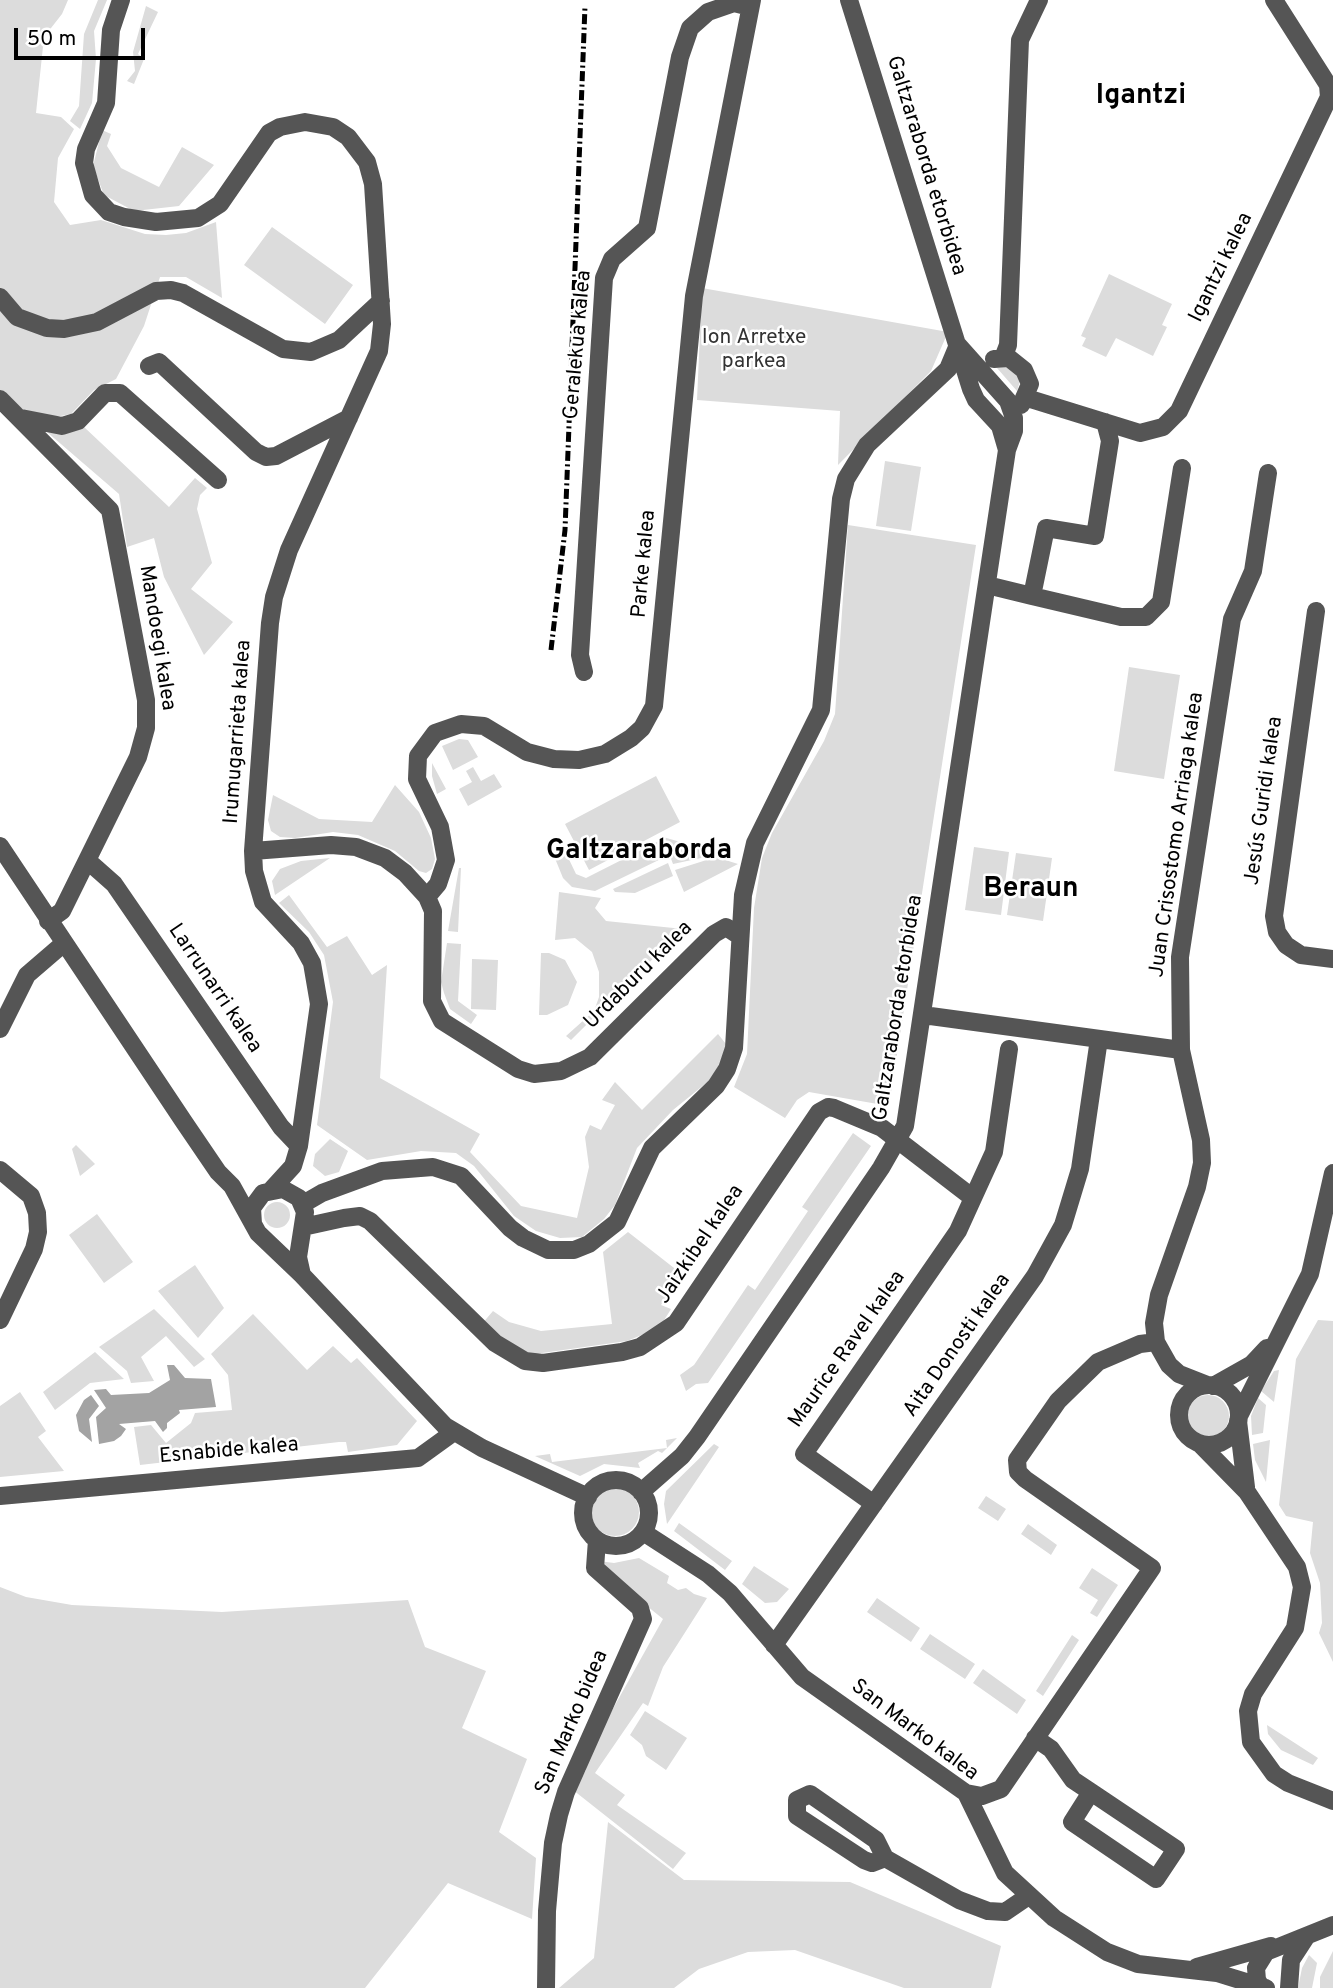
<!DOCTYPE html>
<meta charset="utf-8">
<style>
body{margin:0}
#map{position:relative;width:1333px;height:1988px;overflow:hidden;background:#fff;font-family:Overpass,sans-serif}
canvas{display:block}
.scale{position:absolute;left:14px;top:28px;width:131px;height:32px;box-sizing:border-box;border:4px solid #000;border-top:0;padding-left:9px;font-size:21px;line-height:24px;white-space:nowrap;color:#000;-webkit-text-stroke:5px #fff;paint-order:stroke}
</style>
<div id="map">
<canvas width="1333" height="1988"></canvas>
<div class="scale">50 m</div>
</div>
<script>
const ctx = document.querySelector('canvas').getContext('2d');
ctx.lineJoin = 'round';
function fill(path, color) { ctx.fillStyle = color; ctx.fill(path, 'evenodd'); }
const toPath = rows => new Path2D(rows.map(r => 'M' + r).join(''));
function trace(path, color, width, dash) { ctx.strokeStyle = color; ctx.lineWidth = width; ctx.lineCap = dash ? 'butt' : 'round'; ctx.setLineDash(dash || []); ctx.stroke(path); }
function label(font, color, halo, rows, align = 'center') {
  ctx.font = font + ' Overpass,sans-serif'; ctx.lineWidth = 5; ctx.setLineDash([]); ctx.textBaseline = 'middle'; ctx.strokeStyle = halo; ctx.fillStyle = color; for (const [text, x, y, turn = 0] of rows) {
    ctx.save(); ctx.translate(x, y); ctx.rotate((+turn || 0) * Math.PI / 180); ctx.textAlign = isNaN(turn) ? turn : align; if (halo) ctx.strokeText(text, 0, 0); ctx.fillText(text, 0, 0); ctx.restore();
  }
}
const green = toPath([
 [0,0,68,0,62,14,44,37,36,113,61,117,74,129,58,158,54,202,70,225,101,220,145,234,166,235,186,233,216,222,222,298,186,277,160,277,144,326,116,379,94,390,71,414,50,418,29,413,0,395],
 [98,0,107,0,94,31,96,59,92,103,80,129,70,121,79,106,84,34],
 [146,6,158,12,138,54,144,59,134,84,127,81,135,71,133,52],
 [102,130,111,134,107,146,121,168,159,187,182,147,214,165,179,206,134,211,104,195,93,166],
 [272,227,353,285,325,324,244,265],
 [1109,274,1172,304,1162,325,1167,327,1153,356,1116,338,1106,357,1082,346,1086,338,1081,336],
 [702,288,948,332,931,371,838,465,840,411,697,400],
 [1007,367,1016,372,1020,381,1017,391,997,368],
 [83,426,169,507,195,478,207,488,200,495,197,509,212,563,191,589,233,622,204,655,164,577,154,538,127,547,119,494,47,432,69,431],
 [885,461,921,467,911,531,876,526],
 [848,525,976,545,889,1106,809,1092,797,1100,785,1118,734,1087,747,1054,754,908,762,858,772,833,824,741,835,714],
 [1129,667,1180,675,1164,779,1114,771],
 [459,739,468,740,478,757,453,770,442,746],
 [432,763,446,789,437,794,432,776],
 [473,767,481,781,494,774,502,787,468,806,459,789,472,782,466,771],
 [656,776,680,822,589,870,565,824],
 [395,785,419,812,431,838,435,859,432,869,426,873,419,871,395,851,358,835,333,832,295,838,280,837,271,831,268,820,273,795,319,819,372,822],
 [663,837,684,843,715,855,673,864],
 [659,841,667,856,595,891,572,887,563,878,554,856,565,851,576,874,586,878],
 [974,847,1009,852,1001,915,965,910],
 [1016,853,1052,858,1043,921,1007,915],
 [716,857,738,864,684,892,675,870],
 [330,858,275,895,272,881,280,869,301,861],
 [668,863,673,876,635,893,615,892,613,889],
 [459,868,461,868,458,932,448,931],
 [559,892,601,898,595,908,606,921,683,929,571,1040,566,1036,594,1011,599,997,599,972,592,952,575,938,555,940],
 [289,895,327,947,347,936,372,975,387,965,380,1078,480,1134,470,1152,521,1206,577,1218,589,1167,585,1137,590,1125,601,1130,615,1105,602,1100,615,1082,642,1110,718,1034,726,1044,721,1062,710,1080,673,1110,637,1148,615,1205,604,1219,582,1237,560,1238,536,1231,514,1216,474,1166,456,1153,421,1151,367,1160,317,1125,333,1002,324,955,309,932,279,903],
 [447,943,461,944,458,1001,477,1015,471,1024,450,1009,444,993,441,982],
 [541,953,549,953,565,960,577,982,568,1005,547,1015,539,1015],
 [472,959,498,960,496,1010,471,1009],
 [853,1133,871,1146,708,1383,696,1384,686,1391,680,1375,694,1365,748,1285,755,1290,808,1211,802,1207],
 [330,1139,348,1151,339,1172,325,1176,313,1166,315,1154],
 [76,1145,95,1164,80,1176,72,1149],
 '264 1215a13 13 0 1 1 26 0a13 13 0 1 1-26 0Z',
 [97,1214,133,1262,104,1283,69,1235],
 [628,1232,683,1275,661,1305,671,1309,663,1322,649,1332,627,1341,535,1354,522,1351,481,1325,493,1311,509,1322,541,1331,612,1324,603,1252],
 [195,1265,224,1308,198,1338,158,1291],
 [154,1309,205,1359,194,1367,166,1336,141,1357,154,1381,131,1383,127,1371,99,1347],
 [253,1314,307,1370,333,1346,351,1363,357,1358,417,1421,397,1445,348,1452,346,1442,339,1442,140,1465,134,1427,151,1425,166,1443,191,1423,195,1413,232,1410,228,1375,211,1354],
 [1318,1320,1333,1321,1333,1662,1319,1633,1322,1623,1320,1583,1310,1553,1313,1522,1286,1516,1279,1505,1296,1359],
 [95,1352,124,1379,90,1383,55,1410,43,1392],
 [1279,1370,1274,1402,1261,1391,1274,1371],
 [20,1392,46,1431,38,1437,64,1471,0,1477,0,1406],
 '1187 1416a21 21 0 1 1 42 0a21 21 0 1 1-42 0Z',
 [1258,1398,1266,1405,1263,1433,1252,1435,1251,1416],
 [677,1438,662,1453,658,1451,638,1463,640,1468,604,1464,580,1476,535,1456,550,1454,552,1462,667,1448,666,1440],
 [1270,1440,1266,1482,1255,1460,1253,1444],
 [714,1444,719,1447,667,1524,664,1504,666,1491],
 '591 1512a24 24 0 1 1 48 0a24 24 0 1 1-48 0Z',
 [986,1496,1006,1509,998,1521,978,1508],
 [679,1523,732,1561,725,1570,674,1531],
 [1028,1524,1057,1545,1051,1555,1021,1534],
 [639,1558,669,1576,667,1583,678,1590,686,1588,694,1594,707,1598,663,1667,648,1706,643,1703,595,1773,625,1795,617,1805,686,1853,673,1869,573,1790,586,1770,581,1766,663,1619,620,1584,599,1561,614,1563],
 [754,1566,789,1589,777,1602,765,1603,742,1584],
 [1092,1568,1118,1585,1097,1617,1090,1613,1098,1600,1079,1588],
 [0,1587,26,1597,72,1605,222,1612,408,1600,425,1647,486,1671,462,1728,527,1759,499,1832,536,1858,532,1919,448,1883,365,1988,0,1988],
 [877,1598,920,1628,911,1642,867,1612],
 [930,1634,975,1664,965,1679,920,1649],
 [1072,1635,1079,1640,1043,1696,1036,1691],
 [983,1669,1026,1700,1017,1714,973,1683],
 [645,1711,687,1738,666,1770,646,1756,642,1745,630,1735],
 [1267,1725,1318,1758,1313,1765,1281,1750,1268,1734],
 [608,1822,684,1880,850,1882,1001,1946,991,1988,904,1988,795,1950,748,1952,699,1969,674,1988,559,1988,594,1958],
 [1333,1951,1333,1988,1320,1988,1320,1977],
 [1309,1955,1317,1963,1312,1988,1298,1988,1302,1968]
]);
const water = toPath([
 [167,1365,174,1365,185,1378,211,1379,216,1407,179,1410,180,1413,167,1423,167,1428,163,1432,155,1421,119,1424,126,1429,121,1436,114,1441,99,1444,96,1417,106,1408,94,1390,106,1389,111,1395,149,1393,170,1380],
 [91,1395,99,1406,89,1419,92,1442,79,1431,76,1415,84,1400]
]);
const minor = toPath([
 [121,0,111,30,106,103,86,149,84,163,93,195,109,212,124,217,156,222,198,218,220,204,269,133,280,127,305,122,333,127,348,137,367,162,373,184,382,324,379,351,289,550,274,597,270,623,253,851,254,871,263,902,301,943,312,963,319,1004,299,1146,293,1166,272,1189],
 [849,0,971,389,976,400,1000,426,1007,450],
 [0,297,17,317,47,328,64,329,97,322,156,291,171,290,183,293,283,349,311,352,339,340,381,301],
 [1003,358,1008,345,1020,40,1039,0],
 [994,359,1009,358,1024,370,1030,384,1021,405],
 [149,366,159,362,256,452,266,457,276,456,349,418],
 [1027,398,1140,433,1163,427,1179,411,1329,97,1328,85,1274,0],
 [0,399,110,510,146,700,146,728,138,757,62,911,48,921],
 [21,418,62,426,78,421,105,393,120,393,218,480],
 [987,585,1032,596,1046,528,1095,536,1110,441,1105,422],
 [1032,596,1121,617,1146,617,1161,602,1182,468],
 [1316,611,1274,916,1277,932,1286,945,1301,955,1333,959],
 [584,672,580,655,604,278,612,259,647,228,680,57,690,28,708,12,734,3,750,7],
 [0,846,184,1122,218,1172,232,1186,258,1233,302,1275,445,1426,482,1448,588,1497],
 [253,851,331,845,356,847,385,858,405,873,427,897,433,911,432,1001,442,1021,518,1069,534,1074,561,1071,590,1057,714,934,726,927,738,935],
 [88,861,114,884,281,1127,299,1146],
 [427,897,438,884,446,860,440,827,417,779,418,756,435,733,461,724,484,726,527,752,554,759,579,760,605,754,631,738,642,728,654,706,694,296,752,0],
 [923,1015,1181,1050],
 [0,1029,27,975,63,944],
 [0,1170,31,1196,37,1213,38,1232,34,1249,0,1320],
 [973,1198,994,1152,1009,1049],
 [303,1204,322,1193,382,1171,433,1167,461,1176,510,1228,523,1238,548,1250,574,1250,589,1244,617,1222,652,1148,716,1086,727,1069,734,1048,743,895,755,843,821,710,841,499,846,479,867,445,948,369,958,345],
 [253,1224,252,1208,263,1193,283,1189,299,1198,305,1212,298,1257,302,1275],
 [303,1227,344,1218,360,1216,370,1221,495,1343,525,1361,543,1363,622,1352,640,1347,676,1323,819,1112,828,1107,834,1108,882,1128,973,1198,958,1231,804,1454,874,1504],
 [1207,1385,1179,1374,1169,1365,1156,1342,1154,1323,1159,1295,1197,1187,1202,1163,1201,1140,1181,1050,1180,957,1232,619,1253,571,1268,473],
 '1179 1415a30 30 0 1 1 60 0a30 30 0 1 1-60 0Z',
 [1213,1386,1252,1364,1267,1348],
 [1239,1416,1310,1274,1333,1173],
 [1238,1421,1246,1487],
 [1201,1445,1247,1492,1297,1567,1302,1587,1295,1628,1253,1694,1248,1711,1251,1742,1274,1774,1288,1783,1333,1801],
 '583 1513a33 33 0 1 1 66 0a33 33 0 1 1-66 0Z',
 [641,1492,682,1456,697,1437,881,1168,905,1126,1007,450,1014,431,1014,418,1008,401,958,345],
 [0,1496,418,1458,454,1432],
 [643,1532,708,1574,730,1593,802,1677,966,1793,1005,1873,1054,1918,1107,1952,1138,1964,1217,1973,1266,1988],
 [774,1645,1035,1276,1063,1225,1080,1169,1099,1039],
 [1035,1738,1051,1749,1073,1780,1091,1792,1176,1849,1156,1879,1072,1822,1091,1792],
 [966,1793,982,1796,1001,1789,1152,1568,1025,1479,1018,1472,1017,1460,1058,1401,1098,1362,1140,1344,1156,1342],
 [885,1858,872,1863,864,1860,797,1816,797,1800,810,1794,876,1840,885,1858,959,1900,988,1911,1005,1912,1027,1897],
 [1197,1967,1271,1946],
 [546,1988,547,1911,553,1843,559,1815,566,1792,643,1619,640,1608,595,1568,597,1540],
 [1262,1988,1257,1980,1256,1968,1266,1952,1333,1925],
 [1289,1988,1291,1960,1306,1937]
]);
const rail = toPath([
 [551,650,565,530,585,6]
]);
const streetNames = [
 ["Galtzaraborda etorbidea",925,166,73],
 ["Igantzi kalea",1222,268,-64],
 ["Geralekua kalea",579,345,-85],
 ["Parke kalea",645,564,-85],
 ["Mandoegi kalea",156,638,81],
 ["Irumugarrieta kalea",239,732,-86],
 ["Jesús Guridi kalea",1265,801,-82],
 ["Juan Crisostomo Arriaga kalea",1178,835,-82],
 ["Urdaburu kalea",639,976,-45],
 ["Larrunarri kalea",214,989,56],
 ["Galtzaraborda etorbidea",899,1008,-81],
 ["Jaizkibel kalea",701,1245,-56],
 ["Aita Donosti kalea",958,1346,-55],
 ["Maurice Ravel kalea",848,1350,-55],
 ["Esnabide kalea",229,1452,-5],
 ["San Marko bidea",573,1723,-67],
 ["San Marko kalea",914,1731,37]
];
const parkNames = [
 ["Ion Arretxe",754,339],
 ["parkea",754,363]
];
const districtNames = [
 ["Igantzi",1141,97],
 ["Galtzaraborda",639,852],
 ["Beraun",1031,890]
];
fill(green, '#dcdcdc');
fill(water, '#a3a3a3');
trace(minor, '#555', 18);
trace(rail, '#000', 5, [10, 3.5, 2, 3.5]);
label('21px', '#000', '#fff', streetNames);
label('21px', '#333', '#fff', parkNames);
label('bold 28px', '#000', '#fff', districtNames);
</script>
